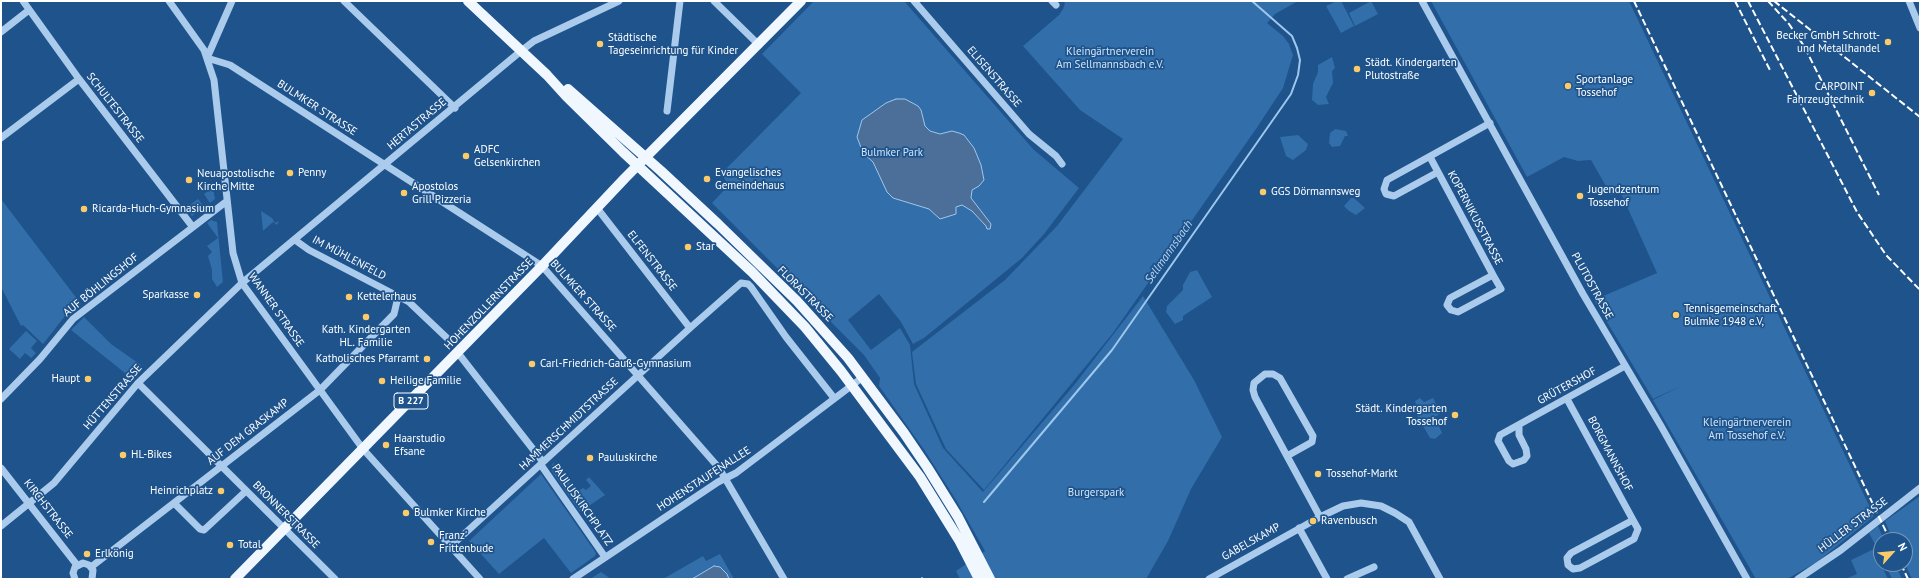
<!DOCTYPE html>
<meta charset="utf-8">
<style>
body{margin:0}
#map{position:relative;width:1921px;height:580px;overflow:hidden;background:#1e538c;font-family:"PT Sans",sans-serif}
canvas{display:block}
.frame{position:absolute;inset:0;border:2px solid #fff;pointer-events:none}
.north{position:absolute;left:1873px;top:532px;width:40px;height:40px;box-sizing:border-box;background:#1e538c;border:1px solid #7898ba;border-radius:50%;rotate:63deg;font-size:11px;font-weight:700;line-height:16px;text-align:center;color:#fff}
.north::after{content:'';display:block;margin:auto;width:14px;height:18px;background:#fbcb6a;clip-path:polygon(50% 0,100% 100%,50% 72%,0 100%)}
</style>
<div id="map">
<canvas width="1921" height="580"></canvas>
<div class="frame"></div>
<div class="north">N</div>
</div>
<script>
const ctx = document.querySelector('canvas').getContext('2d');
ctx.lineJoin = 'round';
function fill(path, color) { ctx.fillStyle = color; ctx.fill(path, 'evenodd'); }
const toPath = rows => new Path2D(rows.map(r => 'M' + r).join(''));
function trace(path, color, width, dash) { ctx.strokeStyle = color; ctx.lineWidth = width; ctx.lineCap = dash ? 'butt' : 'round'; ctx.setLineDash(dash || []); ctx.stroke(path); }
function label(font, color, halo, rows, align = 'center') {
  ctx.font = font + ' "PT Sans",sans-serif'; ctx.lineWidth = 3.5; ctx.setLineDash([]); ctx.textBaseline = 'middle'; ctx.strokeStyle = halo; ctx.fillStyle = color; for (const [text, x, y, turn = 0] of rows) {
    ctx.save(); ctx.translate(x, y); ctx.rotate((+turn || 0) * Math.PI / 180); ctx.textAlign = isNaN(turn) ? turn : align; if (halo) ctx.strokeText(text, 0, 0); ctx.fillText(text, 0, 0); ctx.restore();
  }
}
const green = toPath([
 [814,1,904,1,1033,149,1079,188,1044,234,1022,258,924,338,913,344,901,322,879,294,848,320,871,350,900,328,910,345,914,384,943,448,983,492,1075,384,1143,296,1194,380,1222,437,1191,489,1168,541,1146,579,960,579,956,571,985,551,956,500,925,451,879,386,880,378,864,355,712,203,729,185,721,174,801,93,762,54],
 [1063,1,1298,1,1275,14,1267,23,1283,36,1289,44,1293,55,1283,88,1256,129,1113,333,984,490,946,449,916,384,912,352,1005,280,1057,226,1123,139,1080,110,1023,46,1059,15,1063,9,1065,3],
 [1337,1,1341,1,1354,26,1341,33,1326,6],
 [1371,1,1378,14,1355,26,1349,13],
 [1431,1,1629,1,1874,516,1817,562,1787,579,1756,579,1653,400,1683,385,1653,399,1594,300,1657,273,1620,191,1611,195,1591,160,1578,161,1564,157,1527,177],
 [1332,57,1335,68,1332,71,1333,83,1326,97,1329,104,1318,105,1312,100,1313,84,1318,72,1318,65],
 [1335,129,1346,131,1348,136,1345,136,1340,146,1332,147,1329,143,1330,133],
 [1298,135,1308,144,1306,150,1293,160,1286,156,1280,137],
 [213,187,215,199,210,203,204,194],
 [1351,198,1354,198,1365,208,1356,215,1349,211,1344,206],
 [1,199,81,304,65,316,43,344,23,325,21,326,1,287],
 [198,199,204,207,192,216,186,208],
 [261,211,272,218,275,223,279,221,277,225,273,222,263,231],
 [211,220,217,222,223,282,217,287,212,279,212,270,208,256,212,252,207,246,218,238,207,223],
 [1197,270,1212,297,1186,314,1183,316,1183,320,1175,324,1166,312,1167,306,1183,290,1183,285,1190,272],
 [84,317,111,344,141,365,130,377,71,330],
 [26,331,37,341,31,348,36,353,31,358,25,353,20,359,9,349],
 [1420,398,1424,402,1433,398,1441,413,1435,417,1442,433,1435,439,1430,438,1415,412,1417,408,1415,401],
 [554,462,554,465,578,491,583,488,586,490,591,486,586,480,589,477,605,495,580,512,551,470,551,467],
 [541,474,596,553,595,556,571,573,544,538,499,574,469,541],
 [1920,496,1920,579,1912,579,1905,564,1905,540,1893,540,1885,521],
 [1878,526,1884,540,1881,540,1881,556,1869,533],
 [1874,549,1888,579,1845,579,1857,574,1851,560],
 [720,554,734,579,729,579,727,574,714,566,692,579,663,579,703,556,706,561],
 [1885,564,1895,564,1902,579,1892,579],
 [601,572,611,579,590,579]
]);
const water = toPath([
 [896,99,905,99,918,106,921,110,925,126,930,131,940,134,952,131,959,133,964,135,974,148,981,165,984,180,979,186,972,190,971,198,991,224,990,229,987,229,986,226,972,211,962,205,956,207,956,214,940,219,929,209,893,198,887,192,873,162,863,153,857,137,862,120,886,103,896,99],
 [714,566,720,567,727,574,729,579,692,579,714,566]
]);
const stream = toPath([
 [984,502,1112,350,1291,94,1298,75,1300,60,1297,48,1292,36,1252,1],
 [922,579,922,578]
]);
const minor = toPath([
 [23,1,79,79,192,226],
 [169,1,204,50,214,80,233,253,242,283,363,449,480,579],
 [344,1,455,108],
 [714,1,759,45],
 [914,1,1029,134,1056,156,1062,164],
 [1052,1,1056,5],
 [1422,1,1583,294,1661,426,1747,579],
 [1909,1,1920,28],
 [1,32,29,10],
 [207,58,230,65,542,266,719,468,784,579],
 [207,58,232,1],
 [667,111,680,1],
 [1,138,79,79],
 [1430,157,1438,172,1493,275,1501,289,1458,312,1451,310,1447,305,1450,298,1493,275],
 [1438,172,1394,196,1386,194,1384,189,1387,180,1490,123],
 [597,208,690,328],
 [295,240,309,250,409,302,448,339],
 [458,353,543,462],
 [138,383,335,579],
 [1,399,40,359,73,319,227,201],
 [1567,399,1633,520,1571,553,1567,558,1568,565,1573,569,1580,568,1634,539,1638,529,1633,520],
 [1519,426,1519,435,1526,449,1527,456,1524,460,1513,464,1509,461,1498,441,1500,435,1625,366],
 [1287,456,1312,442,1313,436,1280,378,1273,374,1265,374,1254,383,1253,390,1255,397,1320,517],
 [541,465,605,557],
 [1,468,77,565],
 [174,503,200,529,204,530,246,491],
 [1,526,54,483,138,383,242,283,521,51,534,41,619,1],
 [1299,528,1327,579],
 [451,546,690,328,741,283,748,284,751,287,786,337,834,398],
 [91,567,320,390,394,314,398,297],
 [75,579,73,573,75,567,83,563,89,565,93,570,92,579],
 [573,579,718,482,736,473,863,377],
 [1209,579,1320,517,1343,506,1361,503,1381,506,1395,513,1409,522,1440,579],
 [1347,579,1374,567],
 [1798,579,1841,550,1920,488]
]);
const major = toPath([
 [468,1,547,75,566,96,623,152,752,272,805,327,841,371,920,477,959,540,979,579],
 [568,89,661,171,718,224,797,301,848,358,904,433,927,467,958,517,990,579],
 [235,579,542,266,625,178,801,1]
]);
const rail = toPath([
 [1634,1,1890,540],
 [1735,1,1771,72],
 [1748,1,1857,212,1886,255,1920,290],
 [1768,1,1789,24,1804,46,1879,195],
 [1774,1,1920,117],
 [1901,564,1908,579]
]);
const markers = [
 [1888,42,4,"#fbcb6a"],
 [600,44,4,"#fbcb6a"],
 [1357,69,4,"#fbcb6a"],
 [1568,86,4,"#fbcb6a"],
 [1872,93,4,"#fbcb6a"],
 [466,156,4,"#fbcb6a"],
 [290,173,4,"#fbcb6a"],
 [707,179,4,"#fbcb6a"],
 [189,180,4,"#fbcb6a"],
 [1263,192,4,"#fbcb6a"],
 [404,193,4,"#fbcb6a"],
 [1580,196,4,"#fbcb6a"],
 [84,209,4,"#fbcb6a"],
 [688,247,4,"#fbcb6a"],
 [197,295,4,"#fbcb6a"],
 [349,297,4,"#fbcb6a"],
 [1676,315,4,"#fbcb6a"],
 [366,317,4,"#fbcb6a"],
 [427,359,4,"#fbcb6a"],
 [532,364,4,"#fbcb6a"],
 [88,379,4,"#fbcb6a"],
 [382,381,4,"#fbcb6a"],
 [1455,415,4,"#fbcb6a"],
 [386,445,4,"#fbcb6a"],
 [123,455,4,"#fbcb6a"],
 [590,458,4,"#fbcb6a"],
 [1318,474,4,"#fbcb6a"],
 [221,491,4,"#fbcb6a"],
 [406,513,4,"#fbcb6a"],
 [1313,521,4,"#fbcb6a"],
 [431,542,4,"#fbcb6a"],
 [230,545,4,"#fbcb6a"],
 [87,554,4,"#fbcb6a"]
];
const shields = [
 [411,401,34]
];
const shieldNames = [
 ["B 227",411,401]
];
const poiNames = [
 ["Becker GmbH Schrott-",1880,36,"right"],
 ["und Metallhandel",1880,49,"right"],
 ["Städtische",608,38],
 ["Tageseinrichtung für Kinder",608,51],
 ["Städt. Kindergarten",1365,63],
 ["Plutostraße",1365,76],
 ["Sportanlage",1576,80],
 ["Tossehof",1576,93],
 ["CARPOINT",1864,87,"right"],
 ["Fahrzeugtechnik",1864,100,"right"],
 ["ADFC",474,150],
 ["Gelsenkirchen",474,163],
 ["Penny",298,173],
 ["Evangelisches",715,173],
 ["Gemeindehaus",715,186],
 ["Neuapostolische",197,174],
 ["Kirche Mitte",197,187],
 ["Apostolos",412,187],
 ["Grill Pizzeria",412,200],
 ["Jugendzentrum",1588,190],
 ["Tossehof",1588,203],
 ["GGS Dörmannsweg",1271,192],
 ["Ricarda-Huch-Gymnasium",92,209],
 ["Star",696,247],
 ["Sparkasse",189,295,"right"],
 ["Kettelerhaus",357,297],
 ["Tennisgemeinschaft",1684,309],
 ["Bulmke 1948 e.V,",1684,322],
 ["Kath. Kindergarten",366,330,"center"],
 ["HL. Familie",366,343,"center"],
 ["Katholisches Pfarramt",419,359,"right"],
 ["Carl-Friedrich-Gauß-Gymnasium",540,364],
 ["Haupt",80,379,"right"],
 ["Heilige Familie",390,381],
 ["Städt. Kindergarten",1447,409,"right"],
 ["Tossehof",1447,422,"right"],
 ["Haarstudio",394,439],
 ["Efsane",394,452],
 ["HL-Bikes",131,455],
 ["Pauluskirche",598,458],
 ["Tossehof-Markt",1326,474],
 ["Heinrichplatz",213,491,"right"],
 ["Bulmker Kirche",414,513],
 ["Ravenbusch",1321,521],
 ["Franz'",439,536],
 ["Frittenbude",439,549],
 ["Total",238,545],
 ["Erlkönig",95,554]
];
const parkNames = [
 ["Kleingärtnerverein",1110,52],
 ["Am Sellmannsbach e.V.",1110,65],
 ["Bulmker Park",892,153],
 ["Kleingärtnerverein",1747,423],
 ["Am Tossehof e.V.",1747,436],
 ["Burgerspark",1096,493]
];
const streetNames = [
 ["ELISENSTRASSE",994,77,49],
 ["SCHULTESTRASSE",115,108,52],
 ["BULMKER STRASSE",317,108,33],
 ["HERTASTRASSE",417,124,-40],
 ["KOPERNIKUSSTRASSE",1475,218,62],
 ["IM MÜHLENFELD",349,258,28],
 ["ELFENSTRASSE",652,261,52],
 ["AUF BÖHLINGSHOF",101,285,-39],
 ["PLUTOSTRASSE",1592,286,61],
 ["FLORASTRASSE",805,294,45],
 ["BULMKER STRASSE",583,296,48],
 ["HOHENZOLLERNSTRASSE",489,304,-46],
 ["WANNER STRASSE",276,310,55],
 ["GRÜTERSHOF",1567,386,-29],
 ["HÜTTENSTRASSE",113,397,-49],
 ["HAMMERSCHMIDTSTRASSE",569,424,-43],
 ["AUF DEM GRASKAMP",248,432,-38],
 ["BORGMANNSHOF",1610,454,62],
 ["HOHENSTAUFENALLEE",704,479,-33],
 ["PAULUSKIRCHPLATZ",582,505,55],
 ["KIRCHSTRASSE",48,509,52],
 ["BRONNERSTRASSE",286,515,45],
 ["HÜLLER STRASSE",1853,525,-37],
 ["GABELSKAMP",1251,542,-29]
];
const waterNames = [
 ["Sellmannsbach",1169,252,-55]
];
fill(green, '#326ea9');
fill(water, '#4b6f98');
trace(water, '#9ec7ee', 1);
trace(stream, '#9ec7ee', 2);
trace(minor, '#abcbec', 7);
trace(major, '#f1f7ff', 10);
trace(rail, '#fff', 2, [7, 3]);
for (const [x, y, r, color] of markers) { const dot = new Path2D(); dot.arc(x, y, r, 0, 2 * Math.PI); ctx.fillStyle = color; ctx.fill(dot); trace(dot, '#1e538c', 1.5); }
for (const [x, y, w] of shields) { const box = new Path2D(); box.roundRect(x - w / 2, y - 8, w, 16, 3); ctx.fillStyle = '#1e538c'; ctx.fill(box); trace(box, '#fff', 1); }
label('bold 10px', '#fff', null, shieldNames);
label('11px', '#fff', '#1e538c', poiNames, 'left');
label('11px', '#d0e5f9', '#1e538c', parkNames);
label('11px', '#fff', '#1e538c', streetNames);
label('italic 12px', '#b7d5f3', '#1e538c', waterNames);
</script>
